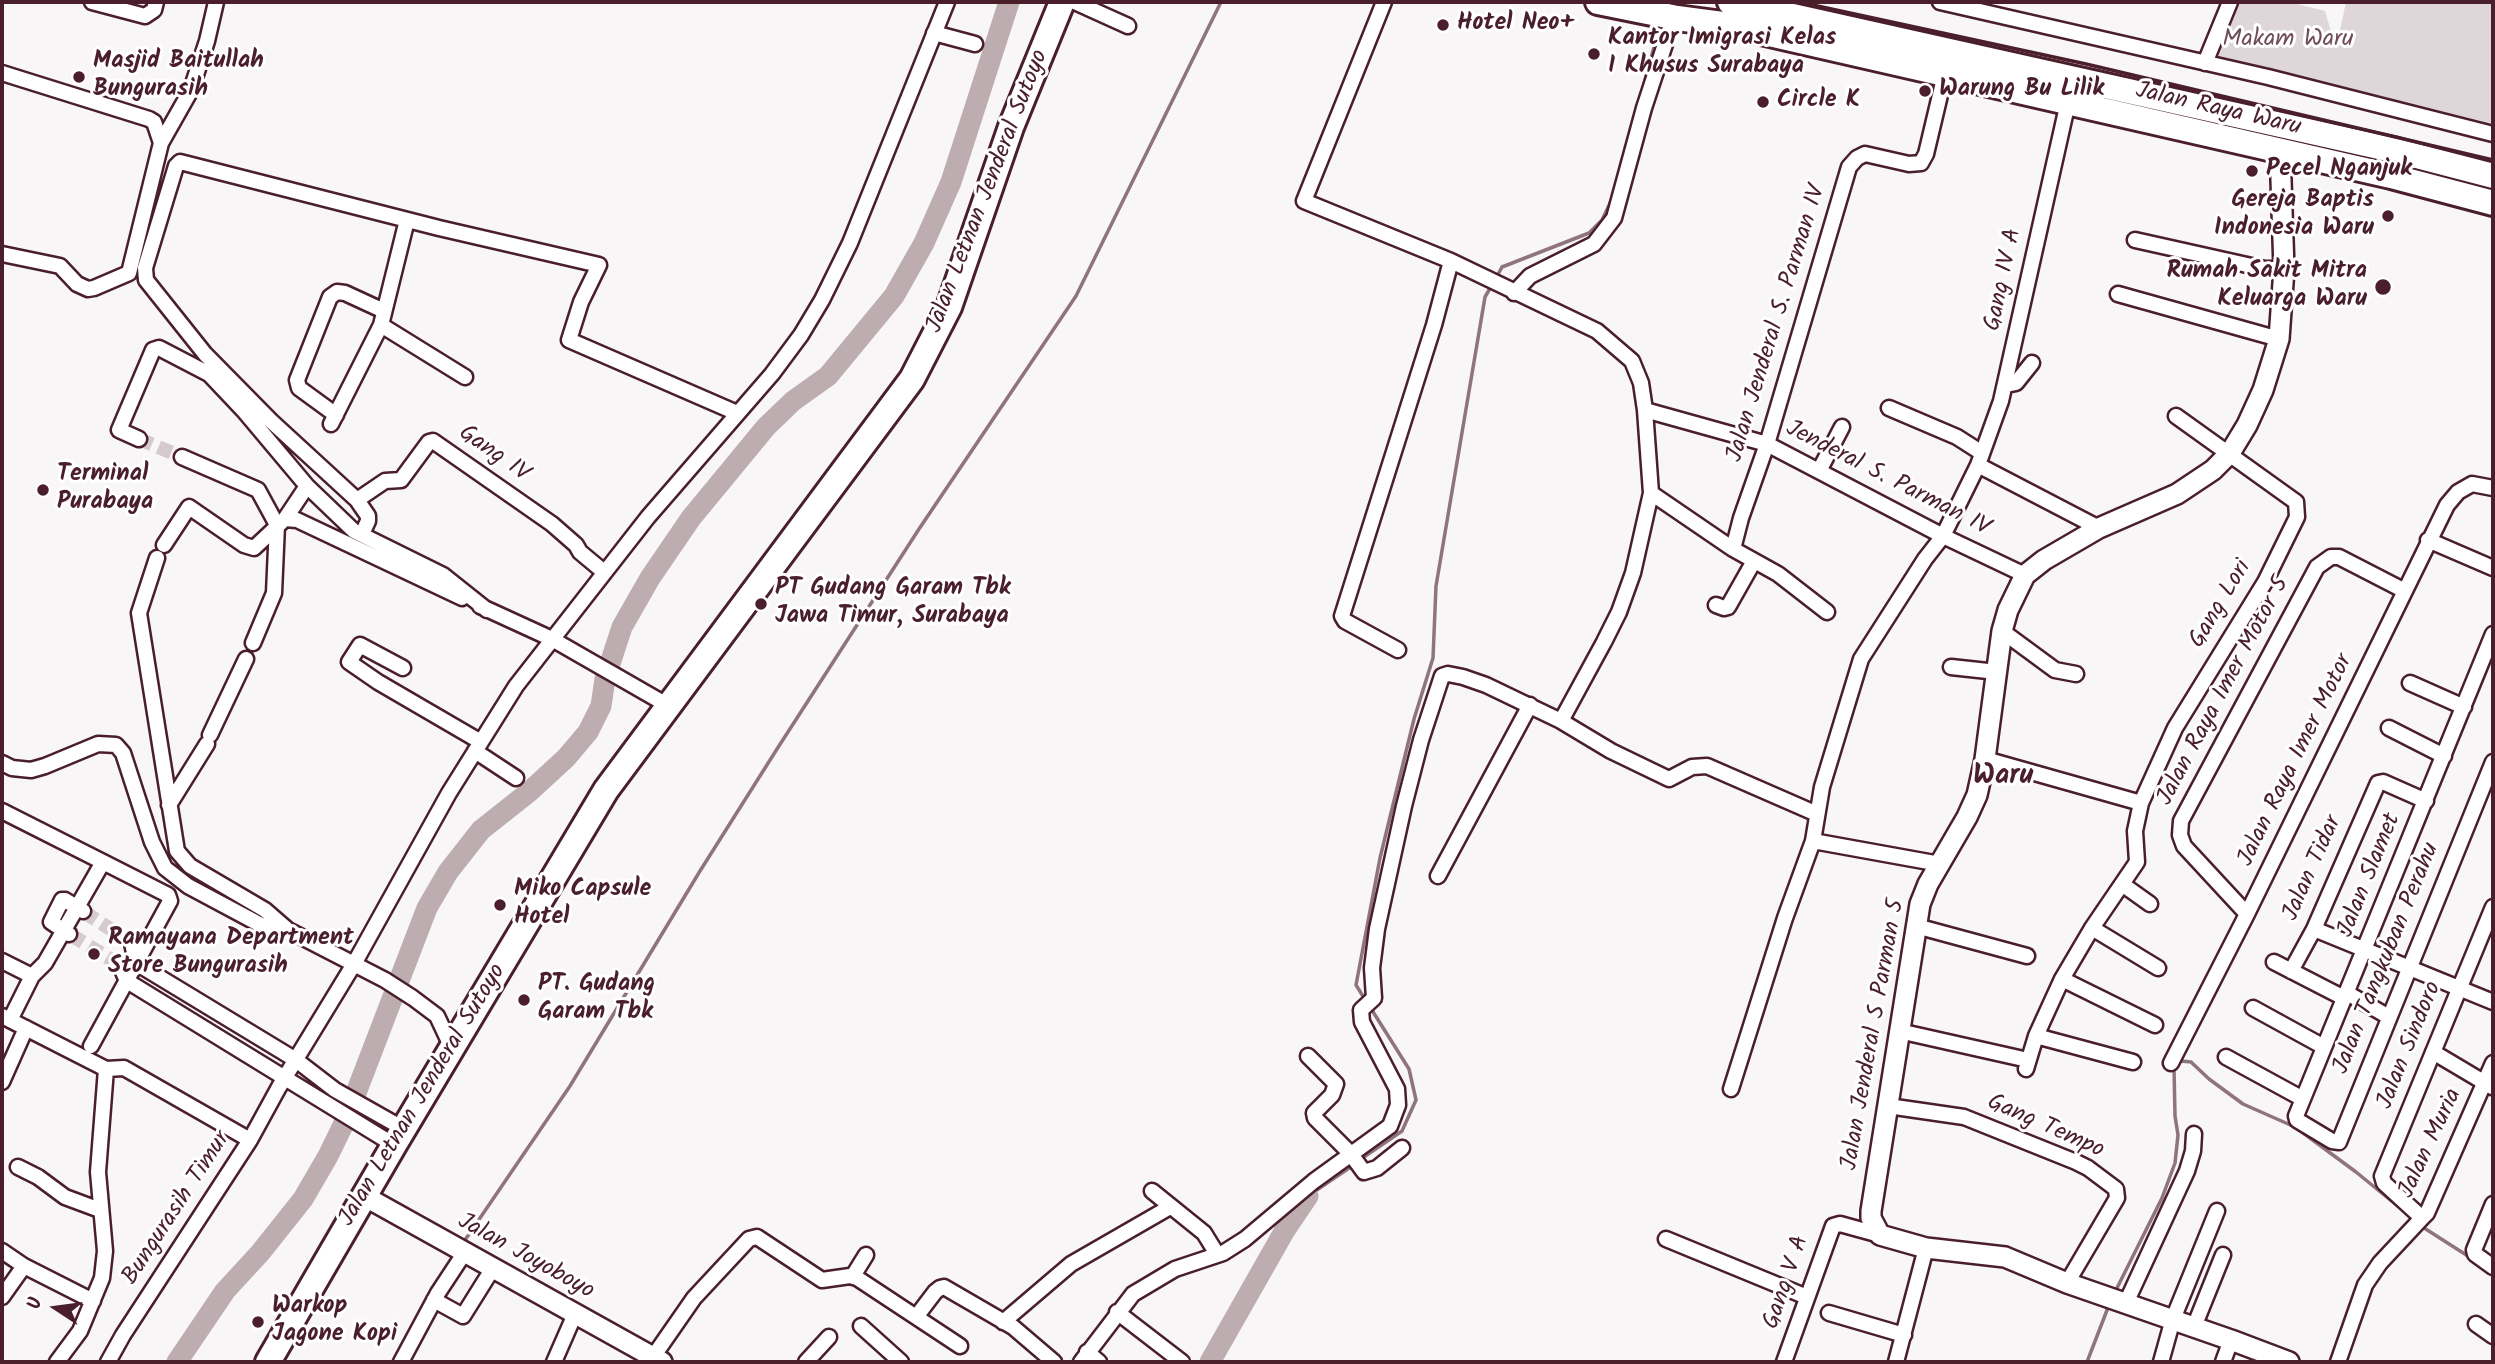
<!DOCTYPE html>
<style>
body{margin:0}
#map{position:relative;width:2495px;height:1364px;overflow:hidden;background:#f8f6f7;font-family:Kalam,sans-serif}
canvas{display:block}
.frame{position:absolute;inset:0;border:4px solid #4a1f2b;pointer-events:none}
.north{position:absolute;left:21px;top:1273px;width:70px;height:70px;-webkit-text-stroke:5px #fff;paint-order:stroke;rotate:283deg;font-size:19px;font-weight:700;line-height:28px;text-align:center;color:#4a1f2b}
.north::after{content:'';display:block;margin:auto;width:24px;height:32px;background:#4a1f2b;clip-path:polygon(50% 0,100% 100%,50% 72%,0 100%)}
</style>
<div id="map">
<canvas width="2495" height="1364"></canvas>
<div class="frame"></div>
<div class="north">U</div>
</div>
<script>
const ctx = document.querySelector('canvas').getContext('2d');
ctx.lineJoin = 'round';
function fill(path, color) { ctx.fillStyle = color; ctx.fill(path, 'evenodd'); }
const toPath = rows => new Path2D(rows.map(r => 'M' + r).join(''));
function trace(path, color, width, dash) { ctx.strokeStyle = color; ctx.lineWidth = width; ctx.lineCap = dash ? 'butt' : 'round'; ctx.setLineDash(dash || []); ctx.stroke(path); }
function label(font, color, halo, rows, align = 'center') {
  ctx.font = font + ' Kalam,sans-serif'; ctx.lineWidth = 6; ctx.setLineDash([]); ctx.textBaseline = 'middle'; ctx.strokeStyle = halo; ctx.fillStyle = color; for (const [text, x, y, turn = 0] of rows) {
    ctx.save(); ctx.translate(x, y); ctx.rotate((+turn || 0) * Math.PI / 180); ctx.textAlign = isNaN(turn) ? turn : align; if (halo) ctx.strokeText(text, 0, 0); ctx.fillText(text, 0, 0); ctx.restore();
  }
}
const green = toPath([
 [2231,2,2289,2,2325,11,2336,49,2346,2,2493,2,2493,127,2206,62]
]);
const stream = toPath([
 [1641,95,1660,25],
 [1496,278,1502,267,1589,233,1602,220,1613,197],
 [1366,1001,1356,985,1380,858,1414,719,1433,658,1436,586,1485,297,1492,285],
 [1361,1159,1402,1131,1416,1100,1409,1069,1370,1007],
 [1308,1196,1355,1164],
 [2421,1226,2471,1258],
 [463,1243,570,1086,700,871,777,749,919,529,1076,296,1221,2],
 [2115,1292,2162,1198,2175,1163,2178,1135,2175,1116,2174,1068,2181,1061,2191,1062,2209,1079,2243,1104,2295,1127,2356,1172,2416,1221],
 [2087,1362,2109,1305]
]);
const river = toPath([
 [177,1362,225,1291,260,1253,303,1199,328,1156,346,1119,427,908,448,872,481,830,529,792,566,758,588,732,601,706,605,679,622,627,650,578,691,518,766,427,793,401,828,376,894,296,924,243,951,182,1009,2],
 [1210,1362,1285,1230,1308,1196]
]);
const streetTunnel = toPath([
 [139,439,182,457],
 [84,912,132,943],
 [71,935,120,965]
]);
const street = toPath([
 [92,2,145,16,154,10,156,2],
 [1075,2,1128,26],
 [1384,2,1304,201,1451,261,1597,331,1632,361,1641,383,1645,410,1651,493,1633,573,1619,612,1604,642,1561,721],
 [1940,2,2268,77,2493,134],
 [934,33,975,44],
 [2205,63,2230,2],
 [2,73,149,119,154,122,161,143],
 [2135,240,2265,269,2284,269],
 [2,254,60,266,77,284,88,289,94,288,129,273,161,143,191,90,207,41,216,2],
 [1514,293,1530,276,1594,244,1614,218,1644,108,1671,26],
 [2118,294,2279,339],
 [381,325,465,377],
 [2006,385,2016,383,2032,363],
 [1889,408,1957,437,1982,453],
 [1645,410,1767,444,1943,536,2025,575],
 [336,415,299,388,297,380,330,297,337,292,345,293,384,311],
 [331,424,381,325,407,220],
 [139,439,119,430,153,350,159,348,209,374,244,411,307,486,354,531,443,575,487,610],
 [182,457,258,490,277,525,274,593,253,643],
 [1978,465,2099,528],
 [1819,471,1842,427],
 [1651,493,1733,549],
 [357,500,385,481,401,480,429,442,433,441,552,524,576,545,580,552,604,572],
 [285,519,297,520,462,598],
 [362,534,368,521,368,516,357,500,271,421,205,354,146,280,145,268,176,166,180,162,439,228,599,265,581,302,569,340,737,413],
 [2428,540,2493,568],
 [164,545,189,507,244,545,254,548,285,519,307,486],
 [157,558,139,613,177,851,190,866,265,910,288,930,385,980,413,998,437,1016,452,1048],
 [1716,605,1724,608,1728,607,1754,561],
 [480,606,552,639,667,705],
 [1827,612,1778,574,1733,549,1741,518,1767,444,1849,167,1857,158,1865,154,1909,164,1921,163,1926,154,1945,74],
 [2002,631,2055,670,2076,674],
 [2493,634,2296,1116,2297,1120,2332,1141,2339,1142,2493,762],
 [1398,650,1345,621,1342,616,1434,325,1451,261],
 [1951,667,1997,672],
 [403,668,360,645,349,662,378,682,481,742],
 [2410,683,2464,707],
 [2389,728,2444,756],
 [210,735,246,659],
 [475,751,516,778],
 [1985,759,2141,803],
 [2,763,12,768,31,770,45,766,98,744,116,745,123,753,152,842,165,868,188,886,261,925,287,930],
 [169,805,207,744],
 [2,811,103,862,45,963,32,976,2,961],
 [1813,841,1940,864],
 [1438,876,1530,705],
 [2122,884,2150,904],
 [2493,907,2382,1176,2384,1183,2420,1216,2423,1217,2427,1213,2493,1063],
 [2247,914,2184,846,2180,835,2181,821,2317,567,2331,557,2339,557,2405,591],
 [1916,926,2027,956],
 [2092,928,2158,968],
 [2314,929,2493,1002],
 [69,934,51,922,62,900,65,900,83,911],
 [132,943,136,963,296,1060,335,1090,404,1129],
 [2274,962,2344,998],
 [120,965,127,981,394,1145],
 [2291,971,2314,929,2378,783,2383,782,2426,801],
 [2062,979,2155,1025],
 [2347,993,2389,1017],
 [2253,1008,2324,1047],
 [2,1016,106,1069,124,1068,250,1140],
 [12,1016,32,976],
 [1899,1031,2028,1060],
 [2036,1036,2133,1062],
 [91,1046,170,901,168,895,103,862],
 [2433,1052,2492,1087],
 [1308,1056,1336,1084,1332,1095,1314,1113,1315,1118,1350,1153,1364,1172,1377,1168,1402,1148],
 [2226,1057,2303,1099],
 [2171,1063,2247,914,2447,505,2458,492,2472,484,2493,488],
 [2026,1069,2036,1036,2062,979,2092,928,2137,862,2135,831,2141,803,2175,728,2265,582,2297,517,2296,502,2176,416],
 [2,1082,26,1028],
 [1731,1089,1785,918,1813,841,1822,787,1861,659,1925,559,1943,536,1978,465,2001,401,2068,102],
 [1888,1106,1964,1117,2076,1162,2088,1168,2116,1189,2117,1198,2067,1283],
 [18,1167,38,1177,65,1197,100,1210],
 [1152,1191,1204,1233,1217,1254],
 [2493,1204,2474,1250,2475,1254,2493,1267],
 [1666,1239,1807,1297],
 [2,1251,24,1266],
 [853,1276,866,1255],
 [2,1297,24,1266,93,1301],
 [434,1300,463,1316,493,1268],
 [2126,1303,2187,1171,2193,1151,2194,1134],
 [1117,1312,1182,1362],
 [1829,1313,1904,1335],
 [916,1317,935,1292,940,1288,944,1287,1013,1327,1054,1362],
 [1003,1322,1071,1264,1170,1207],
 [2476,1324,2493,1336],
 [861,1326,901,1362],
 [2194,1327,2223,1255],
 [1087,1352,1099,1362],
 [653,1357,694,1298,749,1239,757,1237,822,1280,850,1276,857,1278,960,1346],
 [57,1362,80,1331,102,1278,105,1251,98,1172,106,1069],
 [108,1362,123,1335,250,1140,279,1087,354,964,449,793,516,686,648,517,772,374,801,335,822,300,850,243,947,2],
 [401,1362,438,1293,465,1252],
 [554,1362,575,1314],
 [806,1362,829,1337],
 [1081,1362,1133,1294,1175,1269,1223,1253,1245,1239,1314,1181,1390,1126,1398,1105,1397,1089,1362,1022,1361,1010,1374,998,1372,968,1377,929,1404,806,1421,740,1442,676,1448,674,1463,677,1486,685,1561,721,1611,751,1669,779,1692,767,1707,766,1817,814],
 [1784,1362,1833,1226,1840,1224,1880,1235],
 [1896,1362,1926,1248],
 [2161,1362,2173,1319,2217,1211],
 [2223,1362,2231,1340],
 [2338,1362,2365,1285,2380,1263,2423,1217]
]);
const secondary = toPath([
 [2280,150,2284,269,2279,339,2263,390,2247,425,2230,453,2213,470,2177,494,2099,528,2044,560,2025,575,2008,610,2002,631,1985,759,1977,795,1967,817,1928,884,1920,904,1871,1211,1871,1218,1880,1235,1926,1248,2005,1257,2067,1283,2231,1340,2289,1362],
 [364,1196,662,1362]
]);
const highway = toPath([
 [1598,2,1677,18,1730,25,2391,176,2493,203],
 [1730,2,2397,151,2493,176],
 [268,1362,394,1145,606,790,912,379,949,307,1011,127,1062,2]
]);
const rail = toPath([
 [1799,2,2086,64,2493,160]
]);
const markers = [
 [1443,25,7,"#4a1f2b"],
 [1594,54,7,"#4a1f2b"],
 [79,77,7,"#4a1f2b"],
 [1925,91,7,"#4a1f2b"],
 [1763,102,7,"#4a1f2b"],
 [2252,171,7,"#4a1f2b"],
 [2388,216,7,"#4a1f2b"],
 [2383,287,9,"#4a1f2b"],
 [43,490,7,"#4a1f2b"],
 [761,604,7,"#4a1f2b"],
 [500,905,7,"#4a1f2b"],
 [94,954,7,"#4a1f2b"],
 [524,1000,7,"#4a1f2b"],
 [258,1322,7,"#4a1f2b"]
];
const poiNames = [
 ["Hotel Neo+",1457,25],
 ["Kantor Imigrasi Kelas",1608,40],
 ["I Khusus Surabaya",1608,68],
 ["Masjid Baitullah",93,63],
 ["Bungurasih",93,91],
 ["Warung Bu Lilik",1939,91],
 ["Circle K",1777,102],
 ["Pecel Nganjuk",2266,171],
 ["Gereja Baptis",2374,202,"right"],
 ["Indonesia Waru",2374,230,"right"],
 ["Rumah Sakit Mitra",2367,273,"right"],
 ["Keluarga Waru",2367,301,"right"],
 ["Terminal",57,476],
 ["Purabaya",57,504],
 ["PT Gudang Garam Tbk",775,590],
 ["Jawa Timur, Surabaya",775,618],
 ["Miko Capsule",514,891],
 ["Hotel",514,919],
 ["Ramayana Department",108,940],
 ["Store Bungurasih",108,968],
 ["PT. Gudang",538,986],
 ["Garam Tbk",538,1014],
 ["Warkop",272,1308],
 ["Jagone Kopi",272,1336]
];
const parkNames = [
 ["Makam Waru",2288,41]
];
const streetNames = [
 ["Jalan Raya Waru",2218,111,13],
 ["Jalan Letnan Jenderal Sutoyo",989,192,-69],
 ["Gang IV A",2005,280,-78],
 ["Jalan Jenderal S. Parman IV",1778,324,-73],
 ["Gang IV",493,455,35],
 ["Jenderal S. Parman IV",1887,480,27],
 ["Gang Lori",2222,605,-59],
 ["Jalan Raya Imer Motor 5",2225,692,-62],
 ["Jalan Raya Imer Motor",2297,761,-64],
 ["Jalan Tidar",2314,869,-66],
 ["Jalan Slamet",2371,876,-68],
 ["Jalan Tangkuban Perahu",2388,959,-68],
 ["Jalan Jenderal S Parman 5",1875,1035,-80],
 ["Jalan Sindoro",2411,1046,-68],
 ["Jalan Letnan Jenderal Sutoyo",424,1096,-59],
 ["Gang Tempo",2045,1128,24],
 ["Jalan Muria",2432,1144,-65],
 ["Bungurasih Timur",178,1209,-57],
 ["Jalan Joyoboyo",525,1258,29],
 ["Gang V A",1788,1283,-71]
];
const quarterNames = [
 ["Waru",2003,778]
];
fill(green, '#ded6d9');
trace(stream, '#8f747b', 3.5);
trace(river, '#bdadb0', 21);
trace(streetTunnel, '#d5cbce', 14, [14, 7]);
trace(street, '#4a1f2b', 19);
trace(secondary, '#4a1f2b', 24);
trace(highway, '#4a1f2b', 30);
trace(street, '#fff', 14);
trace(secondary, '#fff', 19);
trace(highway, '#fff', 24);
trace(rail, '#4a1f2b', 3.5);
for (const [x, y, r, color] of markers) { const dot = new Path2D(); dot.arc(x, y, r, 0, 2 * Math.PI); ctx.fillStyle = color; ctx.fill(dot); trace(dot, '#fff', 2.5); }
label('bold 24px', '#4a1f2b', '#fff', poiNames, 'left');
label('24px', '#6f4d56', '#fff', parkNames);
label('24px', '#4a1f2b', '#fff', streetNames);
label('bold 28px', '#4a1f2b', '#fff', quarterNames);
</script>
